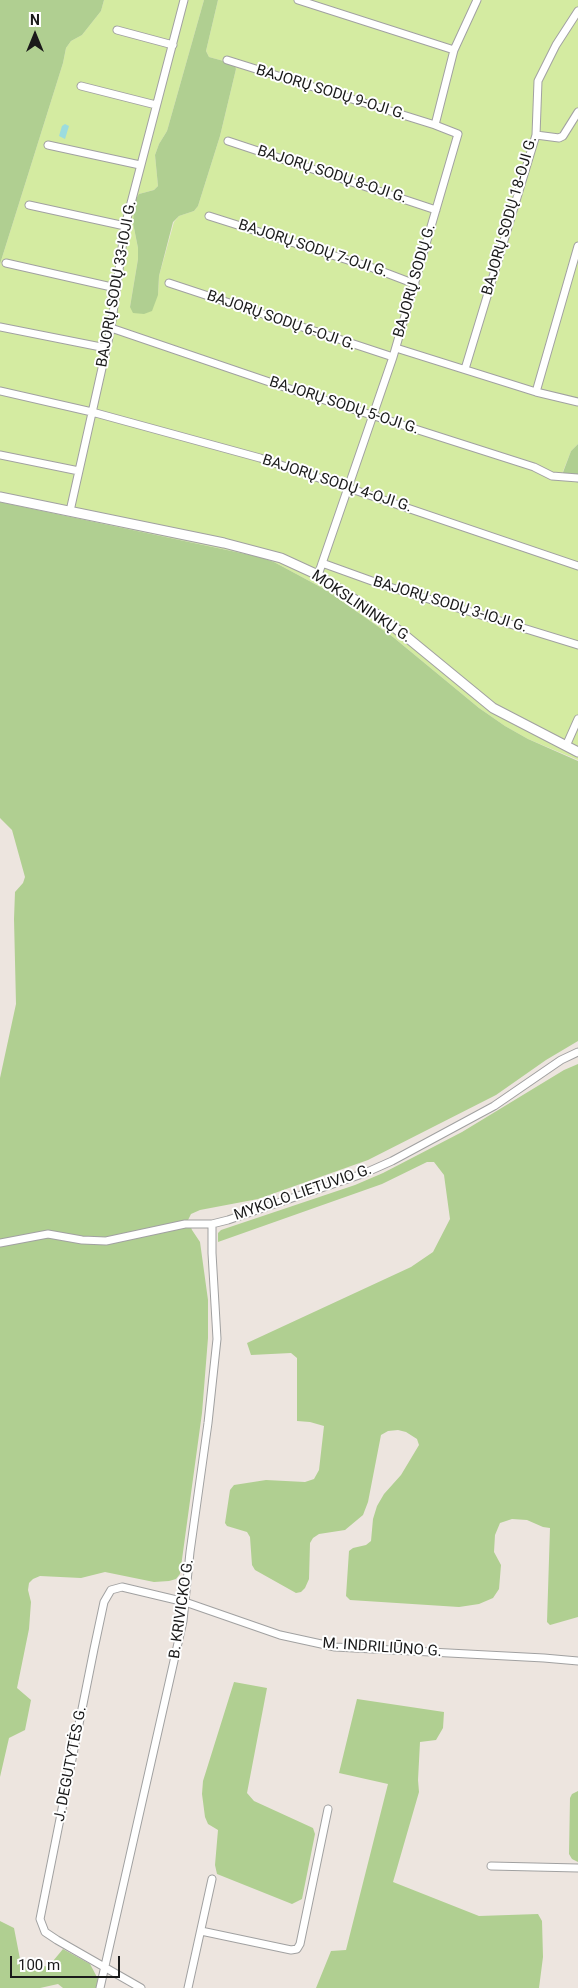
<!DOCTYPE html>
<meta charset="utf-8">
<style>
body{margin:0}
#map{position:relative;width:578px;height:1988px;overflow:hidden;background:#ede5df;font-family:Roboto,sans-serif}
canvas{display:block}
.north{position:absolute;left:10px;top:10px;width:50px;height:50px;-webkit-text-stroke:4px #fff;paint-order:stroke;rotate:0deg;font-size:14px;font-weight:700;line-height:20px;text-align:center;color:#1a1a1a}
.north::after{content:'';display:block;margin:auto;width:18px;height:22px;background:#1a1a1a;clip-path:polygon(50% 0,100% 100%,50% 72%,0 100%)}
.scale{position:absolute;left:10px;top:1956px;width:110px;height:22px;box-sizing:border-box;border:2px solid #1a1a1a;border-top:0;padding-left:6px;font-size:15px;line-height:18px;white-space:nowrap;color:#1a1a1a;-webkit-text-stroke:4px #fff;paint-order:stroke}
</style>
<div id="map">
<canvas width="578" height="1988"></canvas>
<div class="north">N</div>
<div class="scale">100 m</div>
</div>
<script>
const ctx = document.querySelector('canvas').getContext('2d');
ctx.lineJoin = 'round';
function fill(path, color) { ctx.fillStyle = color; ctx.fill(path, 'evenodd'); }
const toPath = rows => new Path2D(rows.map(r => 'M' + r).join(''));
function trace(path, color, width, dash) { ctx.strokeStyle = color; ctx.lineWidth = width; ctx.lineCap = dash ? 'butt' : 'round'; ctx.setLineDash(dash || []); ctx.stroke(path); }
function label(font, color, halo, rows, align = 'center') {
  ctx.font = font + ' Roboto,sans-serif'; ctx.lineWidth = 4; ctx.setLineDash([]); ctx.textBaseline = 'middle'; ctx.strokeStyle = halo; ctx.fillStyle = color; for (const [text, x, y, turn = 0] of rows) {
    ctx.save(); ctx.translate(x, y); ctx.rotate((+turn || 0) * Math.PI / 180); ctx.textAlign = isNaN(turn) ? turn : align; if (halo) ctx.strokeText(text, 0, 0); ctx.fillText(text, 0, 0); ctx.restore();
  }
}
const grass = toPath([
 [104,0,204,0,167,131,159,144,155,155,158,186,154,190,139,194,133,223,138,248,138,259,130,307,158,295,159,276,174,222,179,216,194,211,198,206,220,136,236,69,231,63,209,57,206,51,218,0,578,0,578,444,571,451,562,474,578,483,578,760,528,739,505,726,479,708,393,637,326,590,274,562,260,557,0,502,0,264,63,63,66,48,71,41,82,35,101,11]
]);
const forest = toPath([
 [0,0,104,0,101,11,82,35,71,41,66,48,63,63,0,264],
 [204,0,218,0,206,51,209,57,231,63,235,66,236,69,220,136,198,206,194,211,179,216,173,222,159,276,158,295,152,311,144,314,133,313,130,307,138,259,138,248,133,223,135,201,139,194,154,190,158,186,155,155,159,144,167,131],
 [578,444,578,483,562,475,571,451],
 [0,502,260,557,274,562,326,590,393,637,479,708,505,726,528,739,578,761,578,1041,546,1060,496,1095,368,1160,258,1199,200,1210,191,1214,188,1220,192,1230,200,1242,208,1300,208,1338,202,1413,180,1574,176,1579,169,1581,154,1582,105,1572,81,1578,40,1576,33,1579,29,1583,28,1590,31,1602,29,1629,17,1688,31,1700,25,1730,9,1738,0,1777,0,1078,16,1004,14,919,15,892,23,883,25,877,12,830,0,818],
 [578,1064,578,1617,550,1625,547,1622,550,1528,543,1527,527,1520,512,1519,500,1523,495,1535,494,1552,501,1565,499,1589,493,1598,479,1604,459,1607,350,1600,346,1596,349,1551,353,1548,366,1545,371,1541,373,1519,377,1506,384,1494,401,1475,419,1445,417,1439,406,1432,398,1430,388,1431,381,1435,368,1502,363,1515,345,1530,319,1534,313,1538,310,1543,309,1579,305,1588,301,1592,296,1593,255,1570,252,1565,250,1537,247,1532,227,1526,225,1523,230,1490,234,1485,266,1480,305,1482,314,1479,319,1470,324,1426,310,1422,297,1421,297,1358,291,1353,251,1355,247,1343,411,1267,433,1252,450,1219,444,1175,434,1162,427,1162,382,1184,218,1242,218,1233,221,1230,355,1185,383,1173,462,1132,564,1070],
 [234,1682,267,1688,247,1793,254,1801,313,1828,315,1834,302,1899,292,1904,217,1874,215,1865,218,1830,208,1824,205,1817,202,1794,203,1781],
 [357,1699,444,1712,443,1728,436,1740,420,1742,418,1780,419,1792,393,1882,479,1916,538,1914,542,1921,543,1957,539,1988,316,1988,331,1951,346,1950,388,1784,339,1773],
 [578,1791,578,1862,572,1859,569,1854,570,1798,572,1794],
 [0,1921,14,1928,20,1959,48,1967,63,1949,90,1964,98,1979,96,1988,63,1988,58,1984,40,1988,0,1988]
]);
const water = toPath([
 [65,124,69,126,65,139,59,136,62,126]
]);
const minor = toPath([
 [298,0,454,50],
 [117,30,173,45],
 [227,60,435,125],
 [81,86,156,105],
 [536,135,559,138,563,136,578,112],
 [228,141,436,210],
 [48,145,140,165],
 [29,205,125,226],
 [209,216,373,268,415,284],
 [6,263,116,288],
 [169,283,393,357],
 [0,327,106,348],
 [111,328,287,388,534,467,552,476,578,478],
 [396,348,536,392,578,402],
 [465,369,536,135,538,81,556,45,578,11],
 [0,391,92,412,260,458,578,566],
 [536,392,578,246],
 [0,455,79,471],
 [70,511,111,328,125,226,184,0],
 [322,563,383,585,578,645],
 [318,575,393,357,458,134,435,125,454,50,477,0],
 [566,746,578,719],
 [0,1243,48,1234,82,1240,106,1241,185,1224,212,1224,228,1220,365,1173,392,1161,494,1106,561,1060,578,1052],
 [491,1866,578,1868],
 [201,1931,291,1950,297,1949,300,1944,328,1809],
 [100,1988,183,1621,190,1552,208,1423,217,1339,212,1253,212,1224],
 [141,1988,57,1940,45,1932,40,1919,94,1649,104,1602,111,1590,122,1587,185,1602,280,1635,335,1647,544,1658,578,1661],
 [188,1988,212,1879]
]);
const tertiary = toPath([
 [0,497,224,543,281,558,318,575,379,616,403,634,493,708,578,752]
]);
const streetNames = [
 ["BAJORŲ SODŲ 9-OJI G.",331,93,17],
 ["BAJORŲ SODŲ 8-OJI G.",332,175,18],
 ["BAJORŲ SODŲ 18-OJI G.",510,216,-74],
 ["BAJORŲ SODŲ 7-OJI G.",313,249,18],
 ["BAJORŲ SODŲ G.",415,281,-74],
 ["BAJORŲ SODŲ 33-IOJI G.",117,284,-80],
 ["BAJORŲ SODŲ 6-OJI G.",281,321,19],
 ["BAJORŲ SODŲ 5-OJI G.",344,406,18],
 ["BAJORŲ SODŲ 4-OJI G.",337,484,18],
 ["BAJORŲ SODŲ 3-IOJI G.",450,605,17],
 ["MOKSLININKŲ G.",361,607,34],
 ["MYKOLO LIETUVIO G.",303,1193,-19],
 ["B. KRIVICKO G.",182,1609,-82],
 ["M. INDRILIŪNO G.",382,1648,4],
 ["J. DEGUTYTĖS G.",71,1764,-79]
];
fill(grass, '#d4eba1');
fill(forest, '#b0cf91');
fill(water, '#9cdcde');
trace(minor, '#a1a1a1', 9);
trace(tertiary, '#a1a1a1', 11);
trace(minor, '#fff', 7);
trace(tertiary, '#fff', 9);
label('15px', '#1a1a1a', '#fff', streetNames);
</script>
